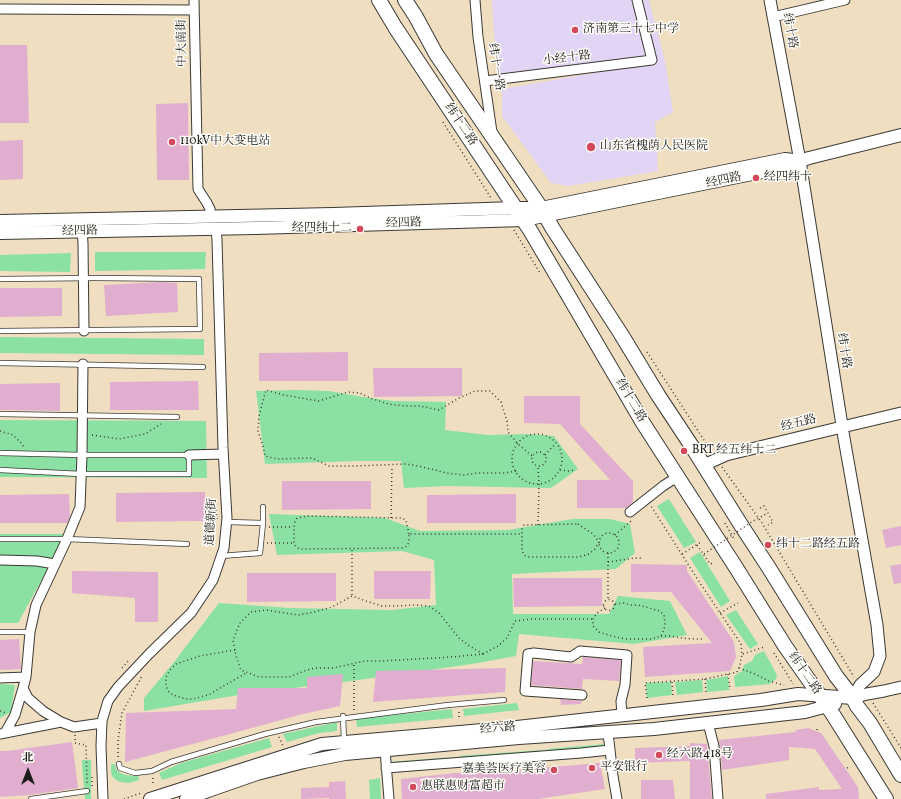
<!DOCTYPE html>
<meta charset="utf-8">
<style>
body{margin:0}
#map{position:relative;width:901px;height:799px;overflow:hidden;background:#efdfc0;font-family:Vollkorn,"Noto Serif SC",serif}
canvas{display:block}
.north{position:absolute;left:8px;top:751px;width:40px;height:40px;-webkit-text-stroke:3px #fdfcf7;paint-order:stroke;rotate:0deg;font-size:11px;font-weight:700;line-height:16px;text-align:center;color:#1c1c1c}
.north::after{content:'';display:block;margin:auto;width:14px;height:18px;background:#1c1c1c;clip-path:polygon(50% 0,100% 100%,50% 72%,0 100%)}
</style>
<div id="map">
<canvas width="901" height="799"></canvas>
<div class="north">北</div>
</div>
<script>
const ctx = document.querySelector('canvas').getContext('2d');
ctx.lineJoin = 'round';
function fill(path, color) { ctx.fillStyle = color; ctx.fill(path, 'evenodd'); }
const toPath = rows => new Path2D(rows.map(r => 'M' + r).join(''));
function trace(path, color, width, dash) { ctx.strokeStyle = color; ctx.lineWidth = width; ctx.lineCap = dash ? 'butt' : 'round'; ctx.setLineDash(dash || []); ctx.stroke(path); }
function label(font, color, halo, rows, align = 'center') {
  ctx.font = font + ' Vollkorn,"Noto Serif SC",serif'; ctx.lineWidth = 3; ctx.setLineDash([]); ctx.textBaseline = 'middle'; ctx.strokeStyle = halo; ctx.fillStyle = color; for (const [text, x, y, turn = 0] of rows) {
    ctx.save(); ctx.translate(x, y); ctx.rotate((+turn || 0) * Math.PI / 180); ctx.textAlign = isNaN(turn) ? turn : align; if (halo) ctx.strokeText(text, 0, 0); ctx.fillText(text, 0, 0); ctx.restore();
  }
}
const built = toPath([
 [492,0,649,0,665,61,673,112,655,122,658,171,569,186,551,183,502,116,502,89,658,62,530,73,497,77]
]);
const green = toPath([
 [95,252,206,252,205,269,95,271],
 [71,253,70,272,0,271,0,255],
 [0,337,204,339,204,355,0,353],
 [296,390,329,391,369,398,394,401,446,402,445,430,488,435,528,434,554,436,578,469,551,488,446,486,404,488,401,461,358,461,265,464,256,391],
 [0,420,206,421,207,478,0,477],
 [669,499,696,542,684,548,657,506],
 [269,514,385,518,420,531,508,530,572,519,610,519,630,524,635,553,616,569,512,574,513,614,609,614,618,596,670,601,687,635,634,644,519,634,516,656,472,664,351,681,245,694,144,711,144,698,174,662,219,603,290,608,392,610,436,605,434,560,402,551,277,555],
 [0,534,67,534,18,623,0,623],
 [700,552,730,601,721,607,690,558],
 [736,610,758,644,750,649,726,615],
 [764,651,777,675,776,679,770,684,735,687,734,676,742,671,744,665,752,661,755,655],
 [728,676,729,690,707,692,706,680],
 [702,680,703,692,677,695,675,682],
 [671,682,672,695,647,698,646,683],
 [0,684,15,685,11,712,0,718],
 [517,703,519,710,464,716,463,709],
 [452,709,453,718,357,727,356,719],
 [337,722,337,731,319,733,287,742,283,734],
 [269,738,272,747,162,780,159,773,181,763],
 [606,744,607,749,548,754,547,749],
 [542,750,542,754,459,760,459,756],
 [454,757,455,761,390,765,390,762],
 [82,760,91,760,91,799,85,799,82,765],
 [111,764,115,764,116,769,119,772,125,775,138,776,139,780,129,783,120,782,115,779,112,776,111,772],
 [380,778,381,799,370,799,369,780]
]);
const building = toPath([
 [0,45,27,45,29,123,0,123],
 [188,103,189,180,157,180,156,104],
 [23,140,23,179,0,180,0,141],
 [162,282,177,283,178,312,106,316,104,285],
 [0,288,62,288,62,316,0,317],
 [348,352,348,381,259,381,259,353],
 [373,368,462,368,462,396,374,397],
 [198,381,199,410,110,410,110,382],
 [60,383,60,411,0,410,0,384],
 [524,396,580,396,580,424,632,480,633,481,633,502,626,508,577,508,577,480,610,480,560,424,524,423],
 [282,481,371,481,371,509,282,510],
 [205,492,205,521,116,522,116,493],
 [69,494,70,517,67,523,0,523,0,495],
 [516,494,516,523,427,523,427,495],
 [901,526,901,545,886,548,882,530],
 [631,564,687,565,687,571,734,642,736,657,730,671,645,677,643,647,712,643,671,592,631,592],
 [901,564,901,583,894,584,890,566],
 [72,571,158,572,158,622,135,622,135,598,72,593],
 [374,571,431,571,430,599,374,599],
 [247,573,336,573,336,601,247,602],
 [513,578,602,578,602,606,514,607],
 [19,639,21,669,0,670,0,640],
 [583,657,621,660,619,681,583,679,582,689,531,685,533,661,582,664],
 [506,668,505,692,373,702,376,671],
 [343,674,340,706,303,714,230,734,125,762,126,713,236,709,238,688,307,688,307,677],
 [560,699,582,701,581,704,561,705],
 [808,728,821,733,858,787,859,799,766,799,766,794,819,787,819,790,842,789,815,749,789,747,789,760,722,770,720,745,719,740,796,732,795,730],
 [72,742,78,788,30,795,0,797,0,751,7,751],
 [690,743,707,744,712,799,690,799,690,761,635,763,635,748,690,746],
 [600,763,605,789,538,799,402,799,401,779,455,773,505,771],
 [641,780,673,780,675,799,641,799],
 [345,781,346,799,329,799,329,798,301,799,301,788,329,787,329,782]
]);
const path = toPath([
 [443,122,491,198],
 [514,230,540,273],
 [647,352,711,451],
 [0,431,13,435,21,443,24,447],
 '512 459a25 25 0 1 1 50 0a25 25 0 1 1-50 0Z',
 [92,435,119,439,145,434,161,424],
 '532 459a7 7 0 1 1 14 0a7 7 0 1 1-14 0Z',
 [545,455,556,443],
 [722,467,762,523,854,677],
 [560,470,569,471,574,470],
 [516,471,505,473,477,473,464,475,447,473,418,466,406,464,354,466,329,466,312,458,277,459,265,456,263,446,258,431,259,416,266,390,284,395,319,401,348,392,360,393,370,398,388,404,405,406,420,406,439,410,459,398,475,391,490,391,501,402,507,421,508,432,518,444,532,456],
 [760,508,764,506,773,522,768,525],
 [216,510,217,520],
 [391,518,392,466],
 [725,523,734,539],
 [578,524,593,534,599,542,595,549,589,554,579,557,528,557,524,555,522,550,522,529,524,525,578,524],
 [538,525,539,484,538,467],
 [269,527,293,527],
 '599 543a10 10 0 1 1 20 0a10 10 0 1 1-20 0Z',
 [409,534,406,520,401,518,308,516,297,518,295,522,294,527,294,543,296,547,300,549,403,548,407,546,409,542,409,534,522,534],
 [615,535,631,521],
 [267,543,294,543],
 [697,545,710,564,714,563],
 [608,553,608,599],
 [682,554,701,542],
 [608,562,635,558,642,558],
 [352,595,352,549],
 '603.5 605a5.5 5.5 0 1 1 11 0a5.5 5.5 0 1 1-11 0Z',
 [605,608,597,613,593,619,593,626,599,632,612,636,625,639,652,639,661,636,664,630,665,623,664,615,660,611,638,605,631,605,624,603,615,604],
 [720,613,738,603],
 [661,636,671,636,680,638,695,639,702,639],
 [235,650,200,656,176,664,170,670,166,677,166,684,168,691,173,695,186,699,193,699,208,695,246,673],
 [774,653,793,684],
 [483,654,468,645,459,638,439,613,429,606,412,605,398,606,382,606,366,601,352,596,332,607,314,612,298,615,266,610,251,612,240,623,233,640,236,656,241,670,259,677,289,677,307,670,315,668,333,668,365,661,381,661,452,657,483,654,498,646,507,638,515,621,532,619,593,619],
 [743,654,764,647],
 [354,665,354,711],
 [122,668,130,659],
 [739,668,755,674,769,681,784,685],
 [728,674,730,690],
 [705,679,706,693],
 [672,682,673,696],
 [647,698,645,683,705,679,737,672,740,665,742,654,741,644,700,583,651,506],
 [873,703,901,748],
 [0,711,6,713],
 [459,712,459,719],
 [817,730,817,727],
 [75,735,75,743,86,745,87,783],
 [279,737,283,746],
 [118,757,118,740,122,713,142,676],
 [847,768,849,767],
 [153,778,153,785],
 [92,786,92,774],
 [124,799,141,793]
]);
const service = toPath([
 [0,279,95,278,199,279,200,329,0,331],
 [0,363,203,367],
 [0,414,177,417],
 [0,453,82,455,189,455,189,474,81,474,0,470],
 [227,522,263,523],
 [0,539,67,539,187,544],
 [221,556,260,553,263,523,263,507],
 [0,632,30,632],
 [343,716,344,741],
 [119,764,120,768,135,773,152,771,171,762,265,734,316,722,448,705,504,700],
 [31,799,87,791]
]);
const minor = toPath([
 [194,0,198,189,207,203,210,209,211,217],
 [475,0,478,37,492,132],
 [0,9,194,10],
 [773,17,845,0],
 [485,81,652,60,637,0],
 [82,231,83,243,84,331],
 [83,364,82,455,80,507,67,539,36,605,30,632,26,677,23,688,28,698,43,711,61,722,74,727,102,723],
 [189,455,223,454],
 [630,512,663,486,677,477],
 [0,560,37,561,55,564],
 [0,678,26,677],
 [582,695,525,691,528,654,534,653,571,657,580,651,627,655,625,685,621,701,622,716],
 [708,723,714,746,718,799],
 [607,732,609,741,613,776,617,799],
 [5,733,15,715,23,688],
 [0,734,61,722],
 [385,750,389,799],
 [386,768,581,753,610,750],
 [103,799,101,746,102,721,108,701,118,687,149,654,191,613,213,580,224,548,227,518,223,448,217,240,216,229]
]);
const tertiary = toPath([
 [770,0,800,161,844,438,877,625,880,656,874,672,860,685,853,698],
 [704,465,726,455,842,427,901,413],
 [853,698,867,694,884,691,901,687]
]);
const secondary = toPath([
 [0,221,333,214,515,208,541,208,785,159,800,161],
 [0,233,255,228,524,220,787,167,800,161,809,158,901,135],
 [150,799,322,744,517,727,761,700,798,694,853,698],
 [186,799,211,790,257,774,304,762,345,754,519,738,654,729,805,712,835,704]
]);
const primary = toPath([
 [379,0,395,27,530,230,643,423,735,566,785,646,832,713,886,799],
 [405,0,416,17,436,54,541,208,553,229,621,334,658,395,691,445,741,525,769,568,836,676,853,698,857,706,870,723,901,775]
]);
const pathBridge = toPath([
 [704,554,753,521,768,513]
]);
const markers = [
 [575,30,4,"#d1495b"],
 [172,142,4,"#d1495b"],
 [591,147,5,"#d1495b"],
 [756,178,4,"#d1495b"],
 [360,229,4,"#d1495b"],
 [684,451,4,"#d1495b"],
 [768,545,4,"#d1495b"],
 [659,755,4,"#d1495b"],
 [592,768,4,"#d1495b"],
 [554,770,4,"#d1495b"],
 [413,787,4,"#d1495b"]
];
const poiNames = [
 ["济南第三十七中学",583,30],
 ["110kV中大变电站",180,142],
 ["山东省槐荫人民医院",600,147],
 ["经四纬十",764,178],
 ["经四纬十二",352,229,"right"],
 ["BRT 经五纬十二",692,451],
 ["纬十二路经五路",776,545],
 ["经六路418号",667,755],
 ["平安银行",600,768],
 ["嘉美荟医疗美容",546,770,"right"],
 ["惠联惠财富超市",421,787]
];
const streetNames = [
 ["纬十路",789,31,79],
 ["中大南街",183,43,-91],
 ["小经十路",567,59,-7],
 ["纬十一路",495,67,81],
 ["纬十二路",460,125,56],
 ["经四路",724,181,-12],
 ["经四路",404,224,-2],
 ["经四路",80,232,-1],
 ["纬十路",843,351,81],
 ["纬十二路",630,401,59],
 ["经五路",799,424,-14],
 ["道德新街",212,522,-87],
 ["纬十二路",804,674,55],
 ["经六路",498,729,-5]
];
fill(built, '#e1d4f4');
fill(green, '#8be1a4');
fill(building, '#e1aecf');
trace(service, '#3c3935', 6);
trace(minor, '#3c3935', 11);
trace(tertiary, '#3c3935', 13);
trace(secondary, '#3c3935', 14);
trace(primary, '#3c3935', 16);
trace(path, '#3c3935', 1.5, [1, 3]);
trace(service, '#fff', 4.5);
trace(minor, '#fff', 9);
trace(tertiary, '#fff', 11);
trace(secondary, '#fff', 12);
trace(primary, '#fff', 14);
trace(pathBridge, '#3c3935', 1.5, [1, 3]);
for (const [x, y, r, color] of markers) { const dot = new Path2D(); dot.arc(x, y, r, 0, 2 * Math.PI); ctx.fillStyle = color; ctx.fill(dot); trace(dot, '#fdfcf7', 1.5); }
label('12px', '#1c1c1c', '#fdfcf7', poiNames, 'left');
label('12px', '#1c1c1c', '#fdfcf7', streetNames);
</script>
